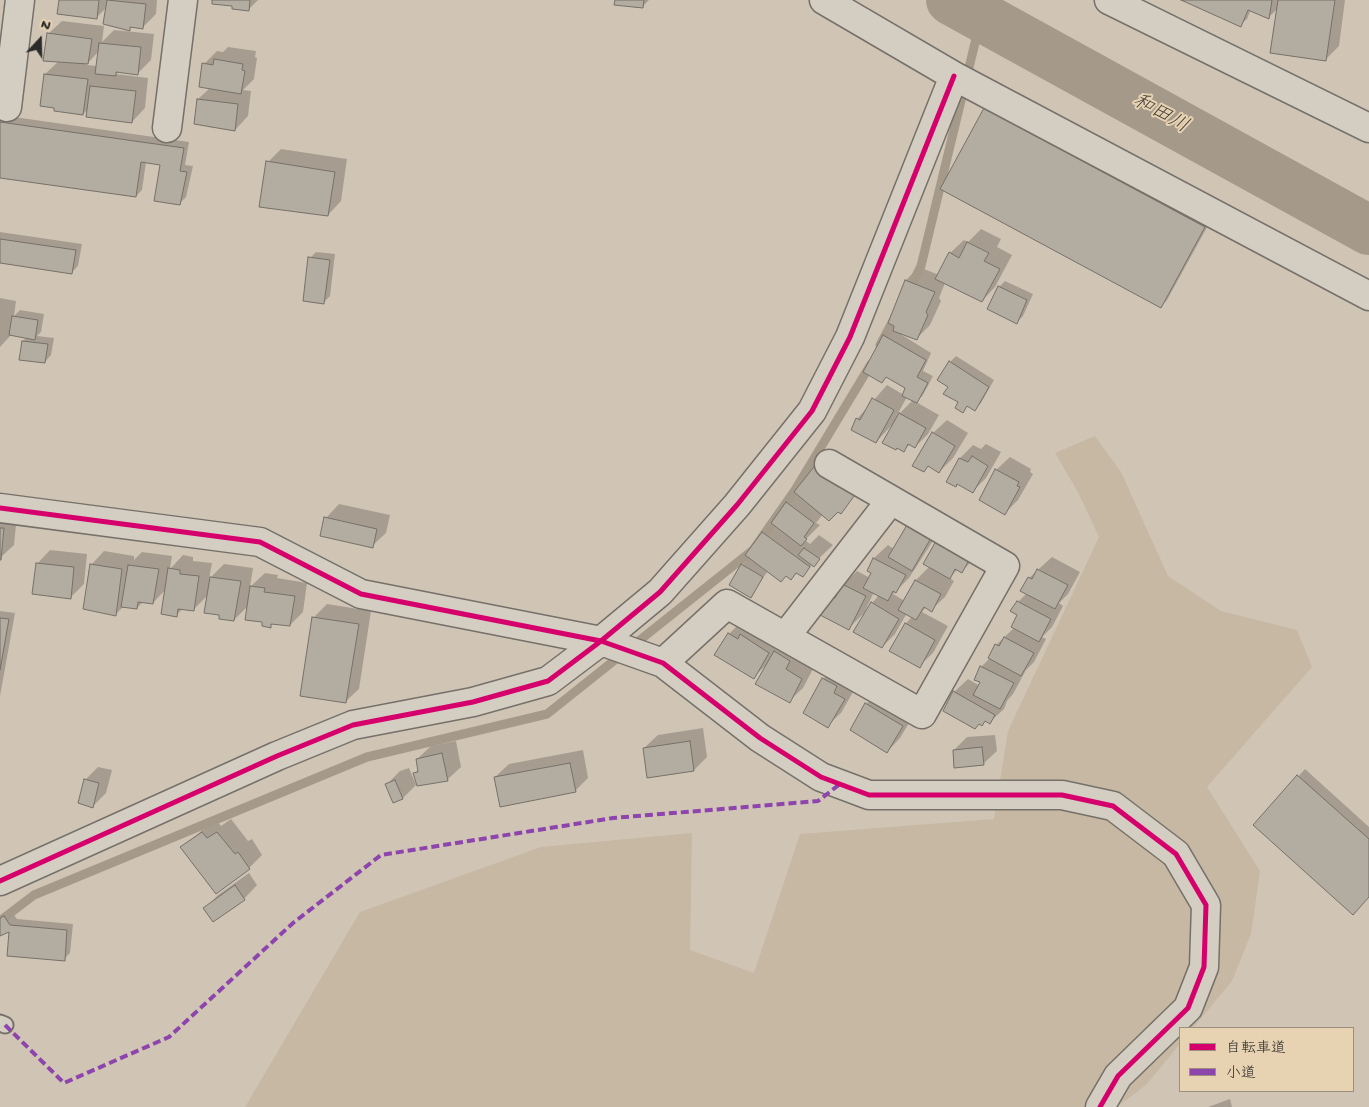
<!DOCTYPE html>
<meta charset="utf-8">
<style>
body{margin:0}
#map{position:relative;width:1369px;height:1107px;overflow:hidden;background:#d0c5b5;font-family:"Gochi Hand","Klee One",sans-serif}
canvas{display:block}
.legend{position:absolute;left:1179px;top:1027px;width:175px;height:65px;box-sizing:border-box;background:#e7d2b1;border:1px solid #9c8f7b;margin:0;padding:6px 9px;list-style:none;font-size:15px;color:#2b2b2b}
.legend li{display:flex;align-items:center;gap:10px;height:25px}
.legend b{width:25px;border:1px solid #9c8f7b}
.north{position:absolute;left:15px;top:15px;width:50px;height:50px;-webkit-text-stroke:4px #e7d2b1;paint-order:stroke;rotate:21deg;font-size:14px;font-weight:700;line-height:20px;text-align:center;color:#2b2b2b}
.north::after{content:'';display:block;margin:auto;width:18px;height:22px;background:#2b2b2b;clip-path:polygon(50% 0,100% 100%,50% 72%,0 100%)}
</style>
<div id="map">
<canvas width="1369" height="1107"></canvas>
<ul class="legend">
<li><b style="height:6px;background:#d6006c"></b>自転車道</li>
<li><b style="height:6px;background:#8e44ad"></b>小道</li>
</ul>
<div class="north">N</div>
</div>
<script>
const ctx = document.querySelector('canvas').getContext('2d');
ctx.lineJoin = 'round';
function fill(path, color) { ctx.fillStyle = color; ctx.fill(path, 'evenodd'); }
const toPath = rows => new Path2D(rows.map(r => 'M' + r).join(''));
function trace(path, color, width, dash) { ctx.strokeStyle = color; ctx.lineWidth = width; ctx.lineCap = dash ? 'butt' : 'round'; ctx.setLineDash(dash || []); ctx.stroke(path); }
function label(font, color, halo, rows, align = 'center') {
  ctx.font = font + ' "Gochi Hand","Klee One",sans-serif'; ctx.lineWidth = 4; ctx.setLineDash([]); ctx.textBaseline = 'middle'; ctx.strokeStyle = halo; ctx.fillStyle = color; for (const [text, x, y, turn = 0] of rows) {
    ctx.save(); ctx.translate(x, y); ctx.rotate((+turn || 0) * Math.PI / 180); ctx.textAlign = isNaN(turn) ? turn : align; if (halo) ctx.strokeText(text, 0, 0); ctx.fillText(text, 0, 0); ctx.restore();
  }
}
const green = toPath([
 [1095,436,1121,472,1168,576,1221,611,1297,630,1312,667,1207,787,1260,871,1251,934,1232,981,1193,1028,1180,1028,1180,1044,1146,1085,1117,1107,245,1107,360,912,541,847,692,833,690,950,754,973,800,834,994,819,1008,731,1099,537,1079,494,1055,453]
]);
const shadow = toPath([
 [60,0,157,0,156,14,142,28,132,26,130,29,107,7,96,18],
 [214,0,258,0,248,10],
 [616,0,649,0,642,7],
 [1184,0,1277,0,1279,2,1279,0,1345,0,1339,46,1325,60,1278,8,1269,17,1251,9,1247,19,1240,25],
 [62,21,104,26,102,42,114,30,154,34,151,60,137,74,119,71,116,74,148,78,145,108,132,122,89,108,83,114,45,74,59,61,48,34],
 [99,51,98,66,86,65],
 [228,47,256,51,255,57,257,58,254,79,243,90,251,91,248,116,235,130,208,127,198,99,210,88,204,64,217,51,223,52],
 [991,102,1211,220,1167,300,1161,307,985,108],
 [0,115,189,142,185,165,193,166,186,197,180,203,161,164,146,162,142,190,136,196,0,177],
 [281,149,347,159,341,201,328,215,268,162],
 [981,229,1001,239,997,247,1012,255,995,287,982,301,945,283,939,298,941,301,930,325,916,339,903,333,902,335,931,353,923,371,933,376,923,395,916,402,939,415,928,434,915,447,910,444,904,450,892,425,876,442,857,419,887,385,904,395,907,387,887,376,882,382,865,372,884,336,891,329,894,331,906,280,919,267,939,275,950,253,964,240,968,242],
 [907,397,913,400,896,417],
 [0,232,82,244,78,266,72,272,0,262],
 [316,252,335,254,330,296,323,303,310,258],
 [1005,281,1033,294,1023,316,1017,322,999,287],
 [0,298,16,301,14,316,20,310,44,314,41,332,37,336,54,338,51,355,45,362,23,341,27,337,11,335,0,347],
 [956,356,994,380,981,403,975,409,968,405,962,411,950,386,950,362],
 [947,420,968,433,953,458,939,472,929,465,924,471,933,433],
 [986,444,1001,452,986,478,973,491,958,483,956,485,960,458,973,445,981,449],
 [831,450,869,478,840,512,838,510,823,514,816,523,820,525,805,540,810,544,819,535,833,545,802,575,797,572,791,578,787,575,768,571,750,596,742,565,750,557,763,533,797,493,818,464],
 [1010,457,1031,469,1030,472,1033,474,1018,500,1005,513,996,470],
 [339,504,390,515,386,533,372,546,326,518],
 [921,512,943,525,909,578,893,594,905,601,916,580,930,566,925,563,937,542,950,529,981,546,975,558,962,571,958,569,949,578,954,581,945,597,931,610,926,607,922,612,948,626,933,653,919,666,891,650,906,623,913,616,907,613,895,634,882,647,855,631,872,603,879,595,874,592,864,613,849,628,822,614,831,597,857,571,870,578,872,573,868,570,874,558,888,545,894,549,908,525],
 [940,542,972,560,970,562,940,545],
 [0,513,17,515,14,545,0,558],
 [50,550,87,554,84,584,71,597,37,564],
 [104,551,134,556,134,560,142,552,172,556,170,569,183,555,193,557,193,561,212,563,209,579,224,564,253,568,250,587,265,573,278,575,277,578,307,583,303,612,290,625,274,623,270,626,248,606,234,620,208,595,193,610,183,608,177,615,166,589,153,603,144,601,137,608,124,606,116,614,91,565],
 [1052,557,1080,572,1068,594,1059,603,1063,606,1052,627,1042,637,1046,639,1034,662,1026,670,1013,694,1007,701,1004,709,990,722,986,720,982,725,954,692,968,679,980,686,982,682,975,679,982,666,990,658,996,645,1015,627,1019,614,1018,602,1027,593,1022,590,1029,578],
 [327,604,371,611,359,689,345,702,301,695,314,617],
 [0,611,15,613,0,696],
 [742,621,782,639,776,651,788,639,815,665,803,688,789,701,767,664,754,677,729,634],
 [837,666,857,685,841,713,827,726,823,679],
 [879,691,915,713,900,738,887,752,866,704],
 [703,728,707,757,694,770,648,776,644,748,658,735],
 [995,735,997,751,983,764,954,750,967,737],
 [456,741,461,767,447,780,415,773,419,769,417,759,431,746],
 [583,750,588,778,575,791,495,777,509,764],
 [98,767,112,770,106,793,93,806,85,780],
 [409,768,416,785,403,798,387,784,400,771],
 [1305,769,1369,827,1369,896,1254,825],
 [216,819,221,826,231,819,248,841,252,839,262,855,249,868,182,847],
 [249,873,257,885,244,899,205,908,218,895],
 [11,911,17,919,73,924,70,953,64,959,11,930,0,934,0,917],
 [1230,1099,1232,1107,1208,1107]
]);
const stream = toPath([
 [908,292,921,266,981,18],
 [880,345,896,315],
 [0,921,34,895,367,757,547,714,753,550,795,490,871,364]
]);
const river = toPath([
 [951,0,1369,230]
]);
const building = toPath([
 [59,0,99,0,97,19,57,14,59,0],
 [107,0,146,4,143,29,130,27,130,31,103,24,107,0],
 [212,0,250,0,249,11,232,9,232,6,212,4,212,0],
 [615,0,644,0,643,8,614,5,615,0],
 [1181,0,1272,0,1269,19,1248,10,1241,27,1181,0],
 [1278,0,1335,0,1326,61,1270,53,1278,0],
 [47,33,92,39,88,64,43,61,47,33],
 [99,43,141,47,138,75,116,72,116,76,95,74,99,43],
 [214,59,243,64,242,70,245,71,241,94,199,87,202,63,213,65,214,59],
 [44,74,88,79,83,115,54,111,54,108,40,106,44,74],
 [90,86,136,91,132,123,86,117,90,86],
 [197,99,238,104,235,131,194,124,197,99],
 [984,108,1205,227,1161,308,940,189,984,108],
 [0,122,184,148,180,171,187,172,180,205,154,201,160,165,141,162,136,197,0,178,0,122],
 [266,161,335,172,328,216,259,207,266,161],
 [0,239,76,250,72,274,0,263,0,239],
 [967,242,989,253,984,261,1000,269,982,302,935,279,949,252,959,258,967,242],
 [308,257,330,260,324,304,303,301,308,257],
 [905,280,935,292,926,312,928,315,917,340,893,331,894,326,888,323,905,280],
 [998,286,1027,300,1017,324,987,309,998,286],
 [12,316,38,320,35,340,9,335,12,316],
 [883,335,926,360,917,377,928,383,917,403,902,396,905,388,886,377,882,383,863,372,883,335],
 [22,341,48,344,45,363,19,360,22,341],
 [949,361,989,387,975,411,967,406,963,413,955,408,958,402,943,394,948,387,937,380,949,361],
 [872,398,894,410,876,443,851,430,856,418,860,420,872,398],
 [899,413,926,428,915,448,908,444,904,452,897,448,896,450,882,443,899,413],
 [932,432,955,446,939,473,928,466,924,472,912,466,932,432],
 [972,456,988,466,973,493,957,484,956,487,946,482,959,458,968,462,972,456],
 [817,463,857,492,841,514,838,512,829,521,794,492,817,463],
 [995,469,1019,482,1017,486,1020,487,1005,515,979,500,995,469],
 [786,502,814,523,804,537,807,539,801,546,771,523,786,502],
 [324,517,377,529,373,548,320,536,324,517],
 [907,525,931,538,912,571,888,557,907,525],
 [0,528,4,528,1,560,0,560,0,528],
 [762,532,810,567,803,577,796,573,791,580,786,576,781,582,745,555,762,532],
 [936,541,969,560,962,573,955,569,950,579,923,564,936,541],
 [804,548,820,559,814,567,798,555,804,548],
 [873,558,906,575,896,593,893,591,888,601,863,588,871,573,867,571,873,558],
 [36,563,74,567,71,599,32,594,36,563],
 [90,564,122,569,116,616,83,609,90,564],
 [741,564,763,577,751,598,729,585,741,564],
 [128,565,159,569,153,604,138,602,137,609,121,607,128,565],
 [168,568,180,570,180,574,199,576,194,611,178,609,177,617,161,614,168,568],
 [1037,569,1068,585,1055,609,1020,591,1028,577,1032,579,1037,569],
 [210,577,241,581,234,621,219,619,219,615,204,613,210,577],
 [915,580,941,594,932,612,924,607,916,620,898,610,915,580],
 [842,584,866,596,849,630,820,615,830,596,835,598,842,584],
 [250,586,265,588,264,592,295,596,290,626,271,624,271,628,262,626,262,622,245,620,250,586],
 [1017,601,1051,619,1039,642,1011,627,1017,615,1010,611,1017,601],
 [871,602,899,619,882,648,853,632,871,602],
 [312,617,359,624,346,703,300,696,312,617],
 [0,618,9,619,0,670,0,618],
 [905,623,935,640,920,668,889,651,905,623],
 [728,633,738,639,740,634,769,653,754,679,714,655,728,633],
 [1004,637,1034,653,1021,676,988,658,995,644,999,646,1004,637],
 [774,651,790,661,786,669,802,679,790,703,755,684,774,651],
 [980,666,1014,683,1000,709,973,695,980,682,974,680,980,666],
 [822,678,837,686,834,693,845,699,828,728,803,713,822,678],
 [953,691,995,715,990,724,985,721,982,726,979,724,975,729,943,711,953,691],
 [865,703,903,726,887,753,850,730,865,703],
 [690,741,694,771,647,778,643,748,690,741],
 [982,747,984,765,954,768,953,750,982,747],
 [442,753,448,781,417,786,413,773,418,772,416,759,442,753],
 [570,763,576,792,500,807,494,777,570,763],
 [1297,775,1369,839,1369,897,1353,915,1253,825,1297,775],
 [84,779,99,783,93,808,78,803,84,779],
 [395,780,403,799,393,803,385,784,395,780],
 [202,832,207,838,217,832,235,854,238,852,250,869,216,894,180,847,202,832],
 [235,885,245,900,213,922,203,908,235,885],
 [4,916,10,925,67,930,65,961,7,956,9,932,0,936,0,918,4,916]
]);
const service = toPath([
 [0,1023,5,1025]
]);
const minor = toPath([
 [824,0,954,76,1369,296],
 [1109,0,1369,128],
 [7,107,20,0],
 [167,128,183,0],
 [0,508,260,542,361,594,601,641,663,663,760,738,821,777,869,795,1062,795,1113,806,1176,854,1206,905,1204,967,1188,1008,1118,1076,1100,1107],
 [785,637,891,500],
 [663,663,727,604,922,714,1005,566,829,464],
 [0,881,277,756,353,725,473,702,548,681,601,641,660,592,737,505,812,411,850,337,954,76]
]);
const quiet = toPath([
 [5,1025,64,1083,169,1037,293,923,381,855,613,818,818,801,840,784]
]);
const cycleway = toPath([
 [0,508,260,542,361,594,601,641,663,663,760,738,821,777,869,795,1062,795,1113,806,1176,854,1206,905,1204,967,1188,1008,1118,1076,1100,1107],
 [0,881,277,756,353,725,473,702,548,681,601,641,660,592,737,505,812,411,850,337,954,76]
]);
const waterNames = [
 ["和田川",1160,115,29]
];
fill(green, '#c6b8a3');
fill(shadow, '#0003');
trace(stream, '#a59a89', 9);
trace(river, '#a59a89', 50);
fill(building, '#b3aca0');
trace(building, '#757069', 1);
trace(service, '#757069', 19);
trace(minor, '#757069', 31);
trace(service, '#d4cdc1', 15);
trace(minor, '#d4cdc1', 28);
trace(quiet, '#8e44ad', 4, [8, 4]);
trace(cycleway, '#d6006c', 5);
label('italic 20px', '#45423e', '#e7d2b1', waterNames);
</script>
